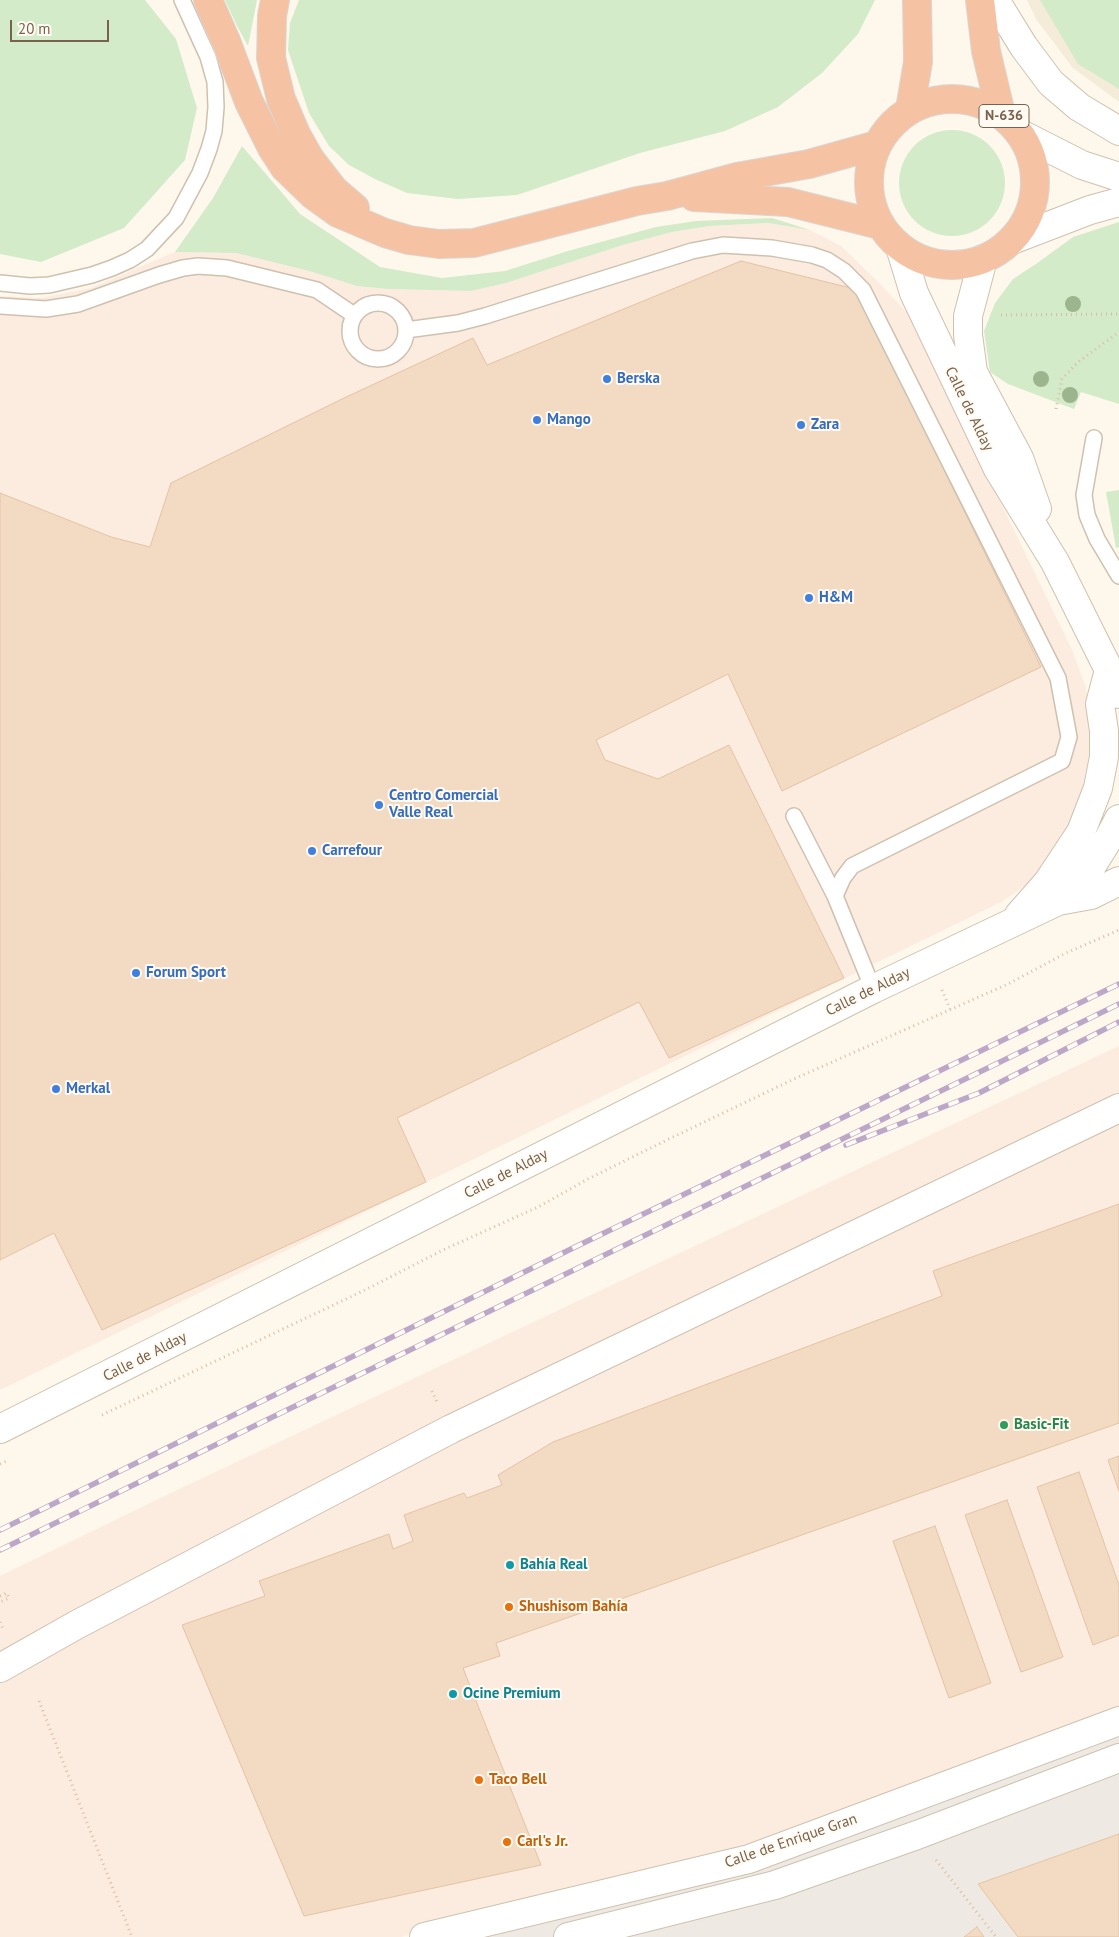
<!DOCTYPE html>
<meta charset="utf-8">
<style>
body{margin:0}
#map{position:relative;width:1119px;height:1937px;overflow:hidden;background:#fdf8eb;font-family:"PT Sans",sans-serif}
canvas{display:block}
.scale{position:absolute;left:10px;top:20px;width:99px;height:22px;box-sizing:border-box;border:2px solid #78614d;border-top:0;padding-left:6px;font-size:15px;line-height:18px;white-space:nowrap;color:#78614d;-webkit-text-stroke:4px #fffbf2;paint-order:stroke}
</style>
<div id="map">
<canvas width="1119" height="1937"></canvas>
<div class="scale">20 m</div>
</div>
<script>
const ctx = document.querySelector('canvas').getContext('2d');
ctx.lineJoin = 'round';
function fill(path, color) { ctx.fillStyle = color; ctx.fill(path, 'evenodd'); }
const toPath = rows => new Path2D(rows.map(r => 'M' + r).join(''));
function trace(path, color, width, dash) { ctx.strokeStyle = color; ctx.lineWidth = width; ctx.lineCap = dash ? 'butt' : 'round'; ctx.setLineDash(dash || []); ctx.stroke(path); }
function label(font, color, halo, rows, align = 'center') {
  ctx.font = font + ' "PT Sans",sans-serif'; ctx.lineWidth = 4; ctx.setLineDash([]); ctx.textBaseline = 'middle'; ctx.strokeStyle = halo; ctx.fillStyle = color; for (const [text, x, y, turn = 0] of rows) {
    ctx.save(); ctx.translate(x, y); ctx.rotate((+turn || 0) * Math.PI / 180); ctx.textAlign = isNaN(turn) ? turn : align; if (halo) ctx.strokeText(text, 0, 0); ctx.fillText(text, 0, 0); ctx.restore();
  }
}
const residential = toPath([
 [1027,0,1119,0,1119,102,1073,68,1036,19]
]);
const commercial = toPath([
 [768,223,810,230,841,246,881,285,911,317,1072,650,1085,685,1092,720,1092,757,1083,803,1047,865,1028,884,1001,902,0,1390,0,296,41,298,91,288,175,252,236,253,309,271,357,286,387,289,471,291,506,283,623,245,672,232,710,226],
 [1119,1046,1119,1714,752,1854,513,1909,401,1937,0,1937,0,1576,171,1493]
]);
const industrial = toPath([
 [1119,1714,1119,1937,471,1937,752,1854]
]);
const green = toPath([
 [0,0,145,0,176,39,197,108,185,160,124,228,41,262,0,254],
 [225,0,257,0,248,46,237,26],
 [299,0,875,0,858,34,822,73,778,107,725,131,640,153,517,195,458,199,407,193,375,179,349,165,329,146,309,113,288,50,290,23],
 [1040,0,1119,0,1119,89,1078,64],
 '899 183a53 53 0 1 1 106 0a53 53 0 1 1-106 0Z',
 [242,146,300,214,380,267,442,278,505,271,568,251,656,227,696,221,772,218,810,230,768,223,710,226,672,232,623,245,506,283,471,291,387,289,357,286,309,271,236,253,175,252,213,198],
 [1119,222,1119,404,1081,392,1074,409,1008,384,990,372,984,331,995,303,1013,279,1036,264,1073,237],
 [1119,490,1119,547,1116,548,1106,492]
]);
const building = toPath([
 [741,261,855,289,1041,667,782,791,728,674,596,740,605,760,658,779,729,745,844,978,669,1058,639,1002,397,1118,426,1182,102,1330,54,1233,0,1260,0,493,111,537,150,547,171,483,342,399,473,338,487,365,741,261],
 [1119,1204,1119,1423,496,1643,500,1656,463,1668,541,1865,304,1916,182,1625,265,1596,259,1581,389,1534,393,1549,413,1541,404,1515,464,1493,467,1498,502,1485,498,1475,553,1442,942,1296,933,1271,1119,1204],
 [1119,1456,1119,1491,1108,1460,1119,1456],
 [1079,1472,1119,1585,1119,1635,1093,1645,1037,1487,1079,1472],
 [1007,1500,1063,1657,1021,1672,965,1515,1007,1500],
 [935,1526,991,1683,949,1698,893,1541,935,1526],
 [1119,1834,1119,1937,1018,1937,978,1884,1119,1834],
 [977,1927,984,1937,964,1937,977,1927]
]);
const path = toPath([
 [1001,315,1119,314],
 [1056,409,1062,379,1078,362,1119,332],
 [942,990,950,1009],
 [432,1391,437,1402],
 [102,1415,367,1289,443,1250,538,1207,588,1179,673,1137,794,1079,1008,984,1066,953,1119,930],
 [0,1464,9,1460],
 [0,1596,7,1593,9,1598,0,1602],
 [0,1622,4,1631],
 [39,1701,132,1937],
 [936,1860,996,1937]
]);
const lane = toPath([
 [0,283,30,286,49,285,92,275,112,268,130,260,147,249,176,218,200,173,209,149,214,131,216,107,215,82,208,57,182,0],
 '350 331a28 28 0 1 1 56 0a28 28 0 1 1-56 0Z',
 [0,306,46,309,78,304,159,275,183,268,198,266,227,268,317,290,354,315],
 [406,330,458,323,485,316,692,251,723,245,772,248,812,255,827,260,844,271,863,290,1058,678,1069,737,1062,761,852,866,843,878,835,896,873,989],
 [1094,438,1084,495,1087,515,1097,539,1119,576],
 [794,816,835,896]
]);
const street = toPath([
 [995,0,1024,47,1051,83,1079,107,1119,131],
 [1021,134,1082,165,1119,177],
 [1012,240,1090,210,1119,202],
 [900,247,914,293,998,469,1055,562,1109,670,1119,694],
 [983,259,968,316,968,335,973,372,1019,458,1037,509],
 [1058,901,1088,872,1109,838,1119,819],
 [1019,915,1048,882,1081,832,1098,788,1104,757,1104,731,1100,704,1109,670],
 [0,1429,873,989,1058,901,1091,895,1119,881],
 [0,1668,78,1624,451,1429,1119,1108],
 [424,1937,749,1859,1119,1721],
 [568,1937,775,1885,917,1835,1119,1758]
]);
const highway = toPath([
 [208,0,226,41,249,102,272,148,285,168,313,195,338,213,385,233,409,240,439,244,474,243,637,201,667,196,737,177,809,164,877,145],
 [275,0,272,16,271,58,281,99,296,134,310,159,334,190,355,208],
 [980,0,986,51,1001,114],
 '869 182a83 83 0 1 1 166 0a83 83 0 1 1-166 0Z',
 [910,109,918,62,917,0],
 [694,197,788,202,880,225]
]);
const rail = toPath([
 [846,1145,979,1093,1119,1022],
 [0,1530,571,1249,1119,984],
 [0,1550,1119,1004]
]);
const trees = [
 [1073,304],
 [1041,379],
 [1070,395]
];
const markers = [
 [607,379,5,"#3f7fe0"],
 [537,420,5,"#3f7fe0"],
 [801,425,5,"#3f7fe0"],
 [809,598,5,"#3f7fe0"],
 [379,805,5,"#3f7fe0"],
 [312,851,5,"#3f7fe0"],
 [136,973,5,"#3f7fe0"],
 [56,1089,5,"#3f7fe0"],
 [1004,1425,5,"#2e9e5b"],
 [510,1565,5,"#0f9aa8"],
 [509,1607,5,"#e8710a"],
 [453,1694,5,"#0f9aa8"],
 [479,1780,5,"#e8710a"],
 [507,1842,5,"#e8710a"]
];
const shields = [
 [1004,116,50]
];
const shieldNames = [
 ["N-636",1004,116]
];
const shopNames = [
 ["Berska",617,379],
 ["Mango",547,420],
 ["Zara",811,425],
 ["H&M",819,598],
 ["Centro Comercial",389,796],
 ["Valle Real",389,813],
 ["Carrefour",322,851],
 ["Forum Sport",146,973],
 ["Merkal",66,1089]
];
const streetNames = [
 ["Calle de Alday",969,409,64],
 ["Calle de Alday",868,992,-26],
 ["Calle de Alday",506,1174,-27],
 ["Calle de Alday",145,1357,-27],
 ["Calle de Enrique Gran",791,1841,-19]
];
const leisureNames = [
 ["Basic-Fit",1014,1425]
];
const cultureNames = [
 ["Bahía Real",520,1565],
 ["Ocine Premium",463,1694]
];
const foodNames = [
 ["Shushisom Bahía",519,1607],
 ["Taco Bell",489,1780],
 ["Carl's Jr.",517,1842]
];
fill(residential, '#f4ebd9');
fill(commercial, '#fcebdf');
fill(industrial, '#eeeae3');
fill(green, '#d3ebc8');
fill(building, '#f2dbc2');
trace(building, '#e5c3a3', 1);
trace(lane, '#cfc1af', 18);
trace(street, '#cfc1af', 30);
trace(highway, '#dcd6d1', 30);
trace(path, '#d8bea5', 3, [1, 4]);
trace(lane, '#fff', 15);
trace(street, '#fff', 28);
trace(highway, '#f5c2a3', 28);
trace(rail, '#bca7c8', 5.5);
trace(rail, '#fffbf2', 4, [11]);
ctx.fillStyle = '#9db58f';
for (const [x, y] of trees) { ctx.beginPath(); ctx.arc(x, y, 8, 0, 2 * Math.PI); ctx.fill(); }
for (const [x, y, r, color] of markers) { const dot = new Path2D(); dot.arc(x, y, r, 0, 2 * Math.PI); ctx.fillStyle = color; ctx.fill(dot); trace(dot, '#fffbf2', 2); }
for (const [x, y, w] of shields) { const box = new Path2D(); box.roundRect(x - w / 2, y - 11.5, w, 23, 4); ctx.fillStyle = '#fffbf2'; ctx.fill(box); trace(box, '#78614d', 1); }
label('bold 14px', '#78614d', null, shieldNames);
label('bold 15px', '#366cbe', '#fffbf2', shopNames, 'left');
label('15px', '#78614d', '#fffbf2', streetNames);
label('bold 15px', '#27864d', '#fffbf2', leisureNames, 'left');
label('bold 15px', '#0d838f', '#fffbf2', cultureNames, 'left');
label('bold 15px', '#c56008', '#fffbf2', foodNames, 'left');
</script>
